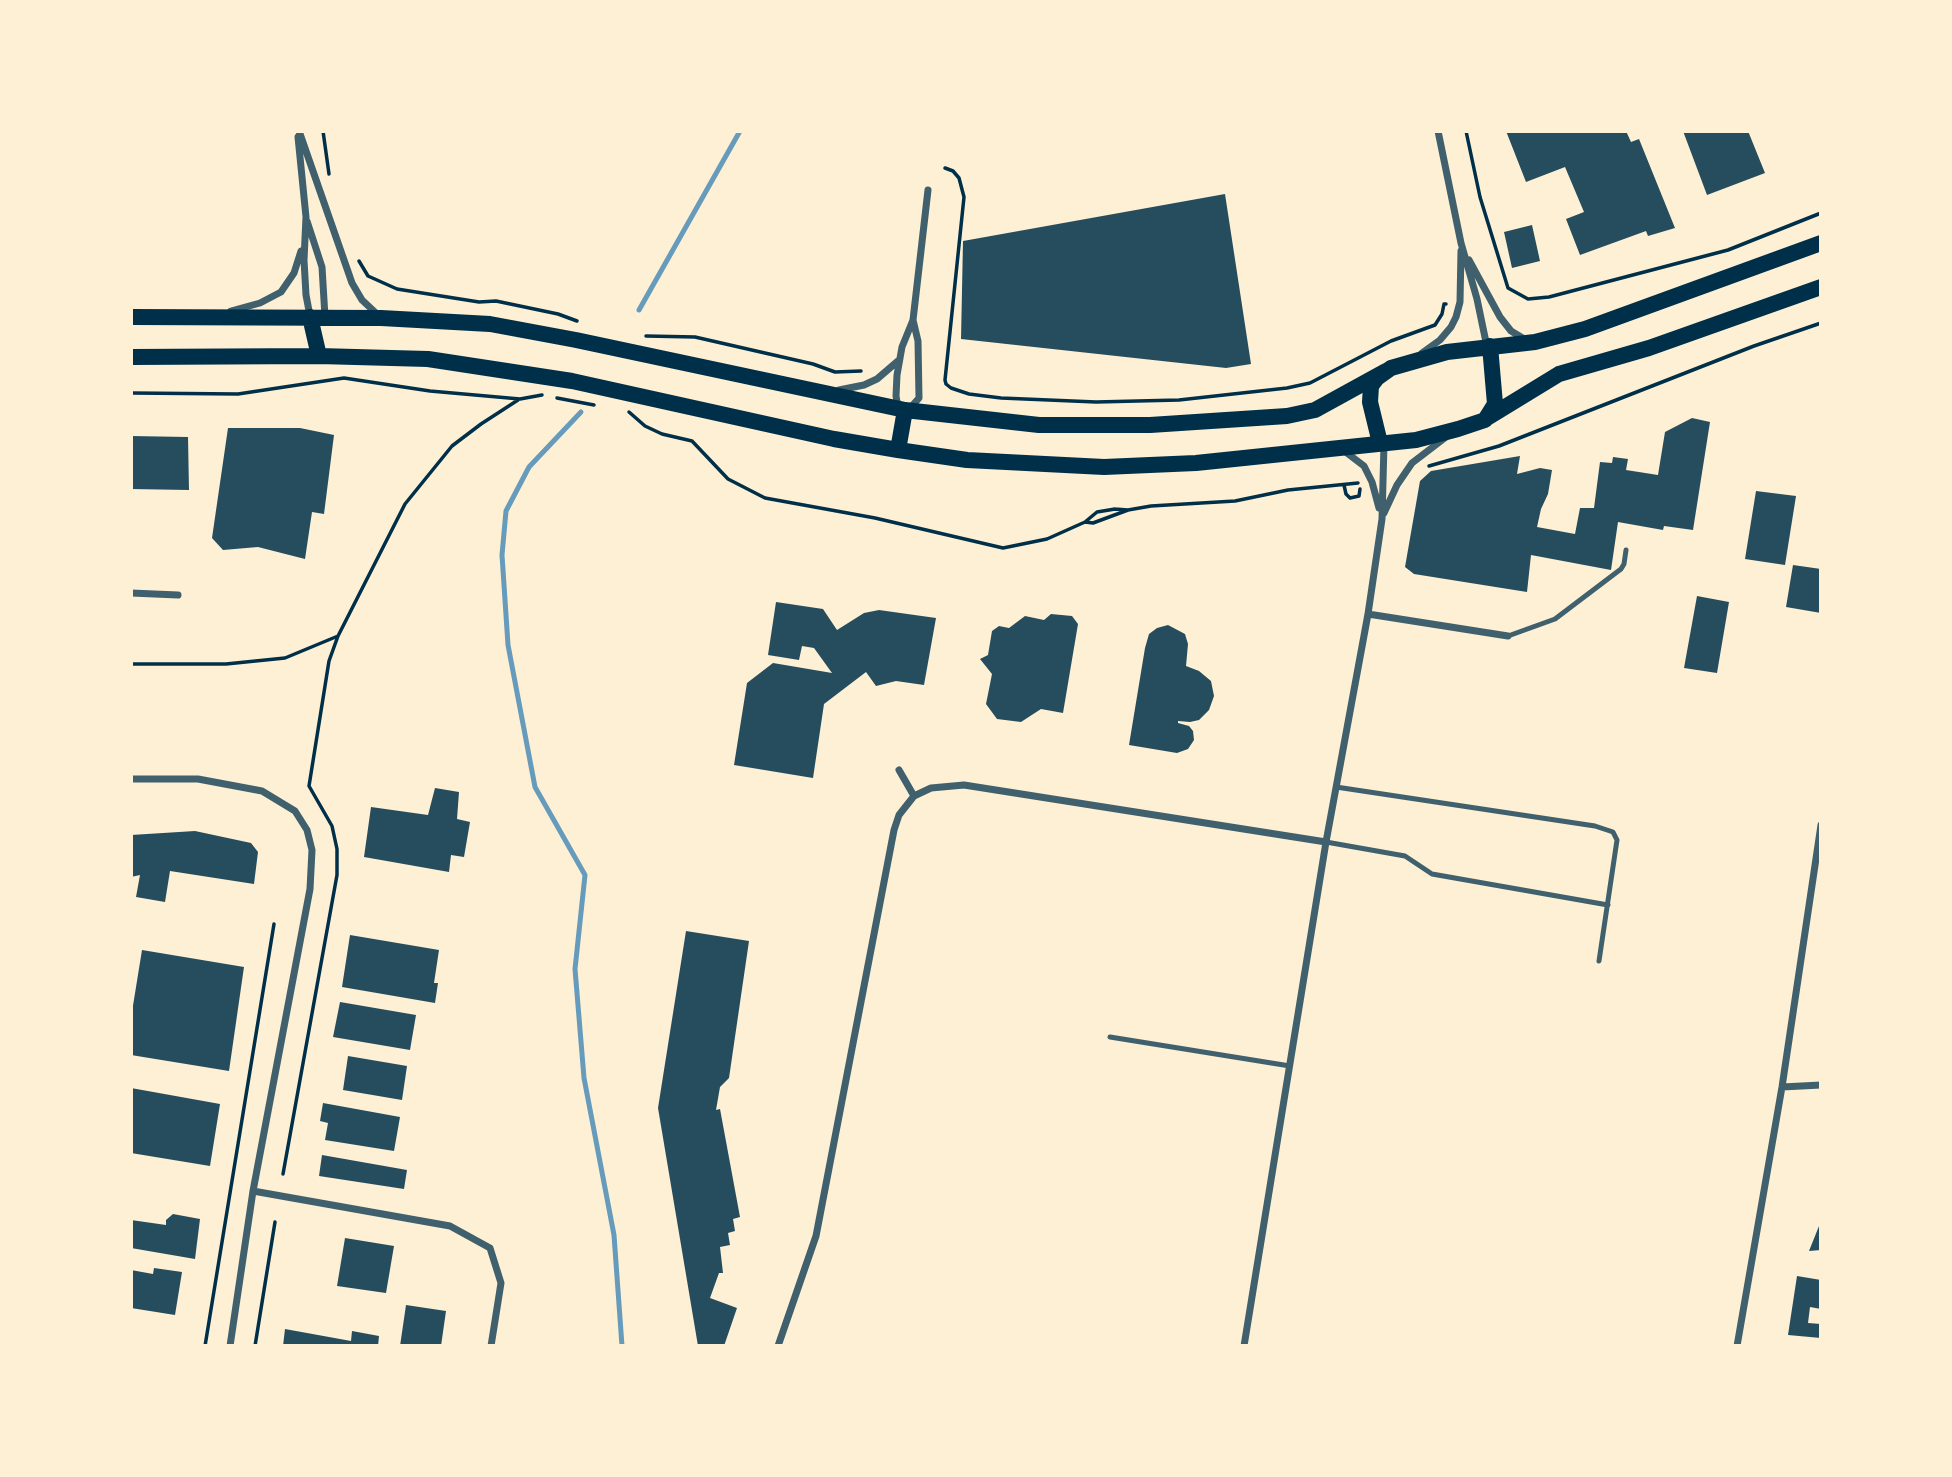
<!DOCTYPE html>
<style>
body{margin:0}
#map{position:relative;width:1952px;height:1477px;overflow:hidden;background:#fdf0d5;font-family:Manrope,sans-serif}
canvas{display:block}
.frame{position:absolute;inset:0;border:133px solid #fdf0d5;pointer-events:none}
</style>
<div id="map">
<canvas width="1952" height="1477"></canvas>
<div class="frame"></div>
</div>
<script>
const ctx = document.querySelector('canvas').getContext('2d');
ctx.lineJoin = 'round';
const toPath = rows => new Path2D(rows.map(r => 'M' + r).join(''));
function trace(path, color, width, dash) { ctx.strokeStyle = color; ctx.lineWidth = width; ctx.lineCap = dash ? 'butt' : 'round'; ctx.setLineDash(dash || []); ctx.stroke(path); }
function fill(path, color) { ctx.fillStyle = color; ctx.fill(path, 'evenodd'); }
const stream = toPath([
 [639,310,740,131],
 [581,412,529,467,506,511,502,555,508,645,535,787,585,875,575,969,584,1078,614,1235,622,1346]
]);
const building = toPath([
 [1506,131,1626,131,1631,142,1639,139,1675,228,1648,236,1646,231,1580,255,1566,219,1584,212,1565,167,1526,182],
 [1683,131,1748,131,1765,173,1707,195],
 [1225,194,1251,364,1226,368,961,339,963,241],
 [1532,225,1540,261,1512,268,1504,232],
 [1692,418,1710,422,1693,530,1664,526,1663,530,1618,522,1611,570,1531,555,1527,592,1414,574,1405,567,1420,481,1431,471,1520,456,1517,474,1540,468,1552,470,1548,494,1541,509,1537,527,1575,534,1580,508,1594,508,1600,462,1612,463,1613,457,1628,459,1626,470,1658,475,1665,432],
 [228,428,300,428,334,435,324,514,312,512,305,559,258,547,223,550,212,538],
 [131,436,188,437,189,490,131,489],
 [1756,491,1796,496,1785,565,1745,559],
 [1793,565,1821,569,1821,613,1786,607],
 [1697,596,1729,602,1717,673,1684,668],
 [776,602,823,609,837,630,864,613,879,610,936,618,924,685,896,681,876,686,866,672,824,704,813,778,734,765,747,683,773,663,832,673,814,648,802,646,799,660,768,655],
 [1051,614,1072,616,1078,624,1063,713,1041,709,1021,722,997,719,986,704,992,674,980,659,988,655,992,631,999,626,1009,628,1025,616,1044,620],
 [1168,625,1185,634,1188,644,1186,666,1199,671,1211,681,1214,696,1209,710,1199,720,1190,722,1178,721,1178,723,1189,726,1193,731,1194,740,1188,749,1177,753,1129,745,1145,648,1149,634,1157,628],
 [435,788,459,792,457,819,470,822,464,857,451,855,449,872,364,857,371,807,428,815],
 [195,831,251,843,258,852,254,884,170,871,165,902,136,897,140,875,131,877,131,835],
 [686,931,749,941,729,1078,720,1087,716,1110,720,1109,740,1217,733,1219,735,1231,728,1233,730,1245,720,1247,723,1273,719,1273,710,1298,737,1308,724,1346,698,1346,658,1108],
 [350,935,439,950,434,983,438,983,435,1003,342,987],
 [142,950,244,967,229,1071,131,1055,131,1018],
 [340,1002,416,1015,410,1050,333,1037],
 [348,1056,407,1066,402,1100,343,1090],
 [131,1088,220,1104,210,1166,131,1153],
 [323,1103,400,1117,394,1151,325,1140,328,1123,320,1121],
 [322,1155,407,1170,404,1189,319,1176],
 [173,1214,200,1219,195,1259,131,1248,131,1220,166,1225,166,1220],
 [1821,1221,1821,1250,1809,1251],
 [345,1238,394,1246,386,1293,337,1286],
 [154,1268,182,1272,175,1315,131,1308,131,1270,153,1274],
 [1797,1276,1821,1280,1821,1309,1810,1307,1808,1323,1821,1324,1821,1338,1788,1335],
 [406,1305,446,1311,441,1346,400,1346],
 [285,1329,351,1341,352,1331,379,1336,378,1346,283,1346]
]);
const path = toPath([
 [323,131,329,174],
 [1466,131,1480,197,1508,288,1528,299,1549,297,1728,250,1821,213],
 [945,168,953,171,959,178,964,197,945,380,946,384,951,388,969,394,1001,398,1096,402,1179,400,1287,388,1310,383,1391,341,1435,325,1442,314,1444,304,1446,304],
 [359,261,368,276,397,289,479,302,496,301,558,314,577,321],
 [646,336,695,337,813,364,835,372,861,371],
 [131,393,238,394,344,378,430,391,520,399,542,395],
 [557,398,594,405],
 [629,412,645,426,662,434,692,441,728,479,765,498,875,518,1003,548,1047,539,1085,522],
 [1429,466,1499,446,1754,346,1821,323],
 [1344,485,1346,494,1350,498,1359,496,1360,489],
 [1115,509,1128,510,1093,523,1085,522,1097,512,1115,509],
 [1128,510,1151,506,1235,501,1288,490,1358,483],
 [131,664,226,664,285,658,338,636],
 [283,1174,337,875,337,849,332,826,309,786,329,661,338,636,405,504,452,446,481,424,518,400],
 [205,1346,274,924],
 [255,1346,275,1222]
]);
const service = toPath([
 [1508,636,1555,619,1621,569,1624,564,1626,550],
 [1336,787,1595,826,1613,832,1617,840,1599,961],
 [1326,842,1405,856,1432,874,1608,905],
 [1110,1037,1290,1066]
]);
const minor = toPath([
 [299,131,352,283,362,300,378,315],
 [1438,131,1461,243,1477,299,1487,347],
 [298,137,306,217,304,260,306,295,310,316],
 [307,221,322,267,325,317],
 [1469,260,1500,317,1511,331,1526,340],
 [231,311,260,303,281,292,294,273,301,251],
 [913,320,918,341,919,398,912,406,905,410,897,402,896,396,897,375,902,347,913,320,928,190],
 [1422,353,1440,340,1451,327,1456,317,1460,302,1461,251],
 [839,390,864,385,877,379,898,361],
 [1343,450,1364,466,1372,482,1379,508],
 [1384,513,1397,485,1412,463,1446,437],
 [131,593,178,595],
 [1368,614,1508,636],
 [899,770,914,796],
 [131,779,198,779,262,791,295,811,307,830,312,850,310,889,253,1191,230,1346],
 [1782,1087,1821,1085],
 [253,1191,450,1226,490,1248,501,1283,491,1346],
 [778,1346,816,1236,894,830,899,815,914,796,931,788,964,785,1326,842],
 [1244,1346,1326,842,1368,614,1382,519,1384,444],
 [1737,1346,1782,1087,1821,825]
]);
const primary = toPath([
 [131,317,381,318,490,324,576,340,905,410,1039,425,1150,425,1287,416,1315,410,1386,371],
 [310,317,319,356],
 [131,357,319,356,428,359,572,381,834,439,898,450,967,460,1104,467,1196,463,1416,440,1458,429,1485,420,1495,404,1490,346],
 [1487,418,1559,374,1649,348,1821,287],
 [1380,443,1370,402,1371,386,1377,378,1391,368,1447,352,1535,342,1585,329,1821,243],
 [898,450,905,410]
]);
trace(stream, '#669bbc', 5);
fill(building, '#264d5e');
trace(path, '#003049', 3.5);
trace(service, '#3f606c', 5);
trace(minor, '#3f606c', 7);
trace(primary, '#003049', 16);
</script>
